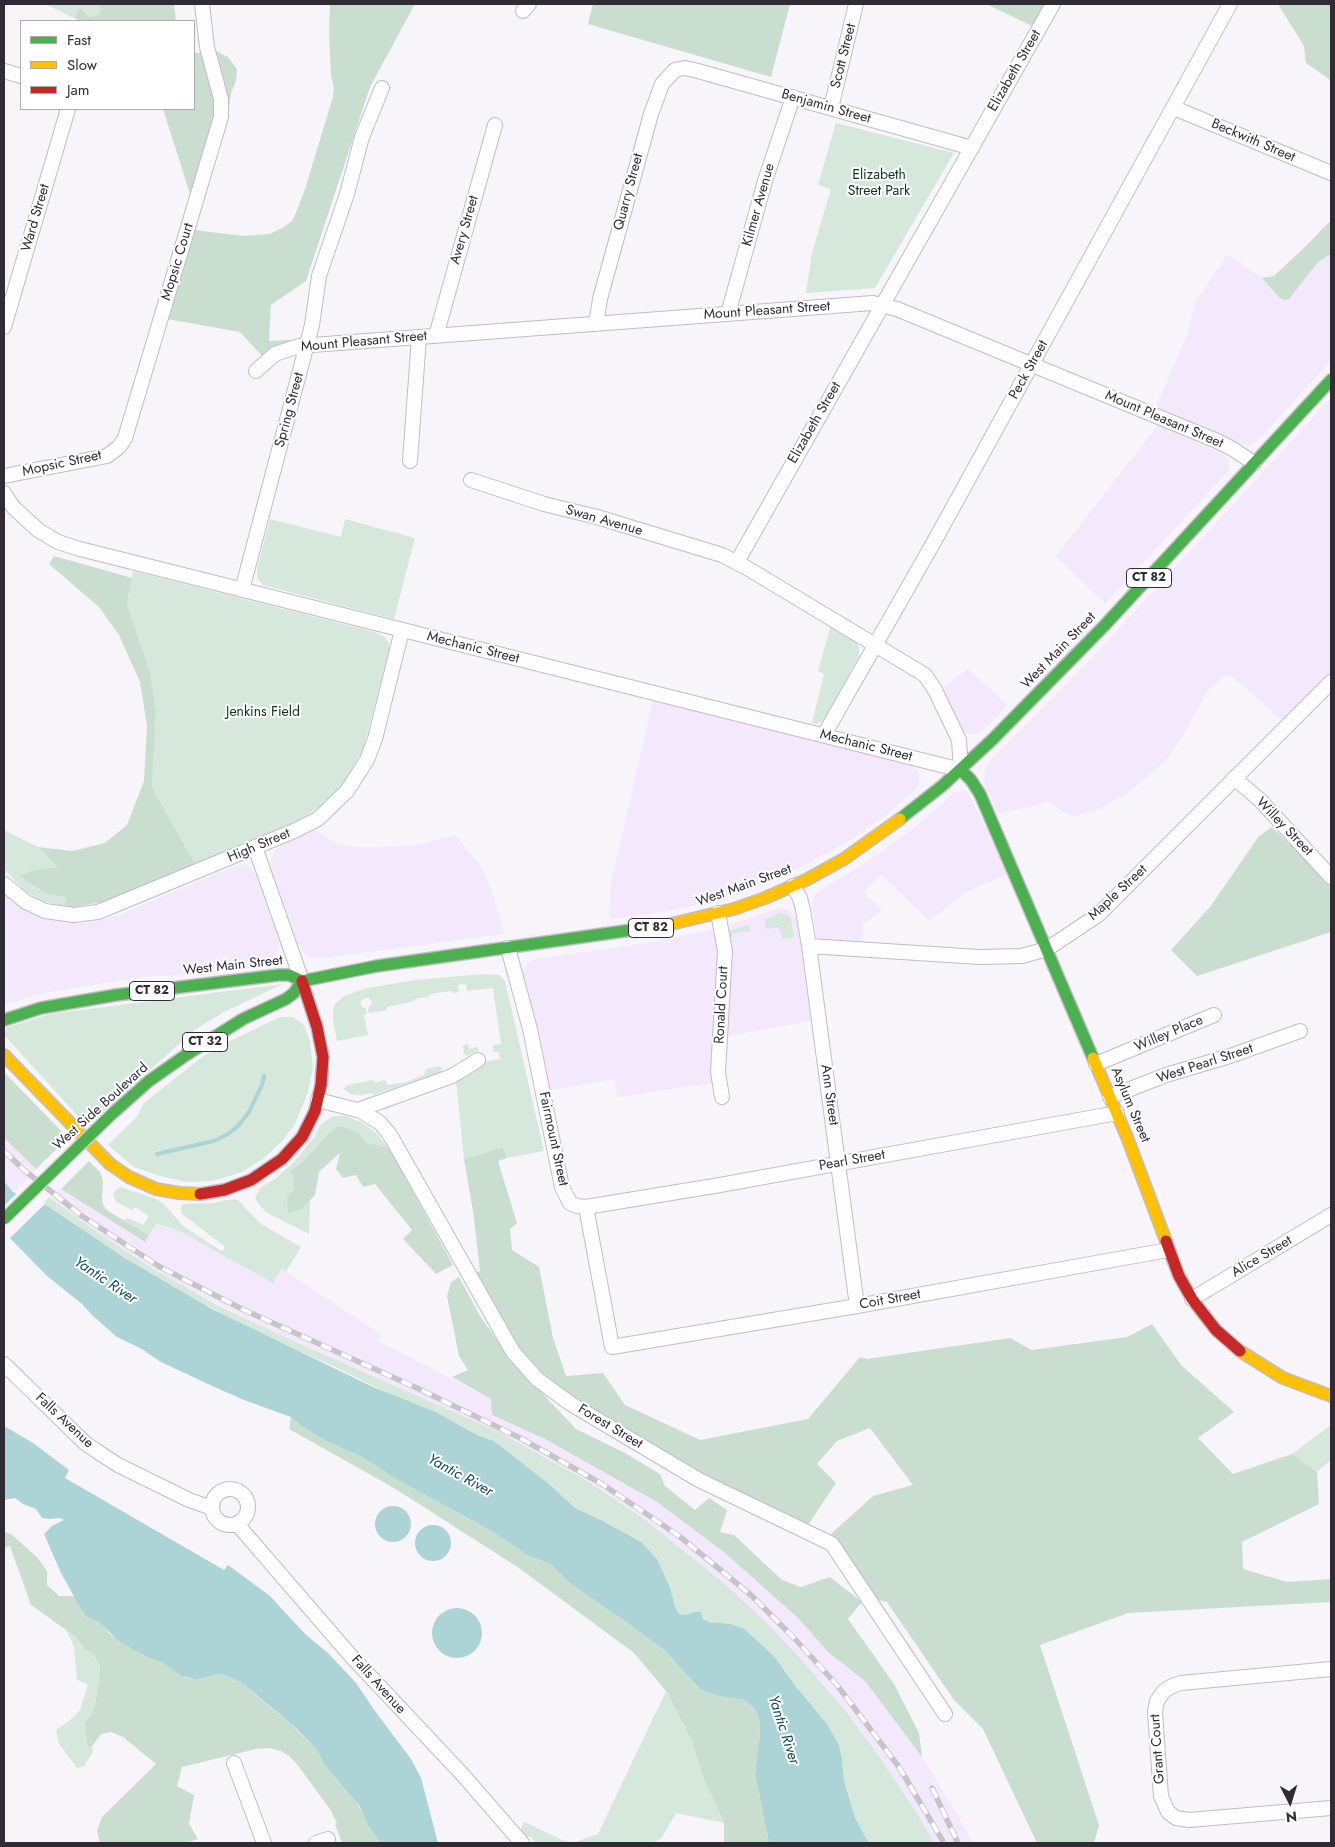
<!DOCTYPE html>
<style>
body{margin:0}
#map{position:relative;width:1335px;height:1847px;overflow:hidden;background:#f7f4fa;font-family:Jost,sans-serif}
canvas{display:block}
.frame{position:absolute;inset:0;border:5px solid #302b35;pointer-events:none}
.legend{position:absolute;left:20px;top:20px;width:175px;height:90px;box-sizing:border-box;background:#fff;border:1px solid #acaaae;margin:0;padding:6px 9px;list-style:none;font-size:15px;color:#302b35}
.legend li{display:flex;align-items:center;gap:10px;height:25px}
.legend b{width:25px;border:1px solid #acaaae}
.north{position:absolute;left:1265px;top:1777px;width:50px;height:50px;-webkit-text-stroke:4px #fff;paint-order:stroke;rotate:175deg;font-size:14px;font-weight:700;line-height:20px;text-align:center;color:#302b35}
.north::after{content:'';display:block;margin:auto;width:18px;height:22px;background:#302b35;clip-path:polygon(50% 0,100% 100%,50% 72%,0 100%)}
</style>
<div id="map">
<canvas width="1335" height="1847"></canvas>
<div class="frame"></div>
<ul class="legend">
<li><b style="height:6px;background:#4caf50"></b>Fast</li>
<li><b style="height:6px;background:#ffc107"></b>Slow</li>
<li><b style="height:6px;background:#c62828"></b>Jam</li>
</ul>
<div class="north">N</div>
</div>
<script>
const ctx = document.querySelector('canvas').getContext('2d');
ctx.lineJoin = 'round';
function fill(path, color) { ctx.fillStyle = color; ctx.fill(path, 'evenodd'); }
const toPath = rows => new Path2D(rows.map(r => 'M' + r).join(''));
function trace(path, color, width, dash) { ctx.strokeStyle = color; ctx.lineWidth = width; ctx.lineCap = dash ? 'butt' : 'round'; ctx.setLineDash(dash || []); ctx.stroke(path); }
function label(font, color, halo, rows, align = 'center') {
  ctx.font = font + ' Jost,sans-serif'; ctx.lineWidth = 4; ctx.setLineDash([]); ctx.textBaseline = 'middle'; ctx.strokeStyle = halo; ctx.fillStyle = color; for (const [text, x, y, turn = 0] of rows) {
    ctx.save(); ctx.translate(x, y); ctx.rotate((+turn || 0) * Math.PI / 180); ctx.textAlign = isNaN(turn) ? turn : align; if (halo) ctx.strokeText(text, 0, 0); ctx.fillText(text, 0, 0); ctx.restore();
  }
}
const built = toPath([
 [1228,254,1262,278,1282,299,1318,262,1331,254,1331,361,1258,440,1253,444,1248,446,1155,409,1188,333,1195,303],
 [1331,398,1331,676,1284,722,1234,678,1225,675,1207,692,1181,739,1164,763,1126,794,1096,810,1075,816,1068,815,1047,801,1038,805,998,814,985,785,984,774,988,763,1091,659],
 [1158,425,1223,454,1228,459,1229,470,1105,604,1056,556],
 [968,669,1008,705,980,733,974,735,964,733,961,729,943,687],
 [653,700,911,765,919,772,919,786,890,812,855,837,809,863,774,879,739,893,701,904,663,912,609,919,611,883],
 [964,790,968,792,1008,874,966,892,929,921,881,874,864,893,882,910,863,924,862,949,817,941,812,903,816,893,867,862,912,830,954,793],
 [316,830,339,845,365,848,419,845,448,837,453,835,457,837,482,868,492,891,504,934,324,958,309,957,303,952,298,944,272,870,271,862,274,853,279,847],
 [243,864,250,867,255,873,279,941,279,947,275,957,266,966,199,975,152,976,111,982,45,993,4,1005,4,895,26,911,41,919,70,923,86,923,119,915,235,866],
 [779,908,789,910,797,918,811,1021,724,1037,726,926],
 [715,929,718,932,718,1030,712,1083,618,1097,614,1079,550,1090,524,981,523,970,527,964,535,959,654,942],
 [4,1138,36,1169,13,1192,4,1181],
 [59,1188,145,1242,156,1224,176,1229,273,1282,281,1268,381,1334,378,1341,491,1399,492,1415,545,1439,657,1502,725,1553,798,1618,829,1653,865,1681,922,1757,955,1811,973,1843,934,1843,918,1815,879,1756,847,1713,801,1659,765,1621,726,1585,643,1518,584,1479,507,1436,269,1330,181,1285,113,1244,49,1197]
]);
const green = toPath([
 [45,4,99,4,100,12,96,16,89,17,80,7,74,18],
 [836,123,954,153,875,288,806,293,812,253,831,189,818,185],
 [270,519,341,537,345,519,415,538,394,619,263,585,258,579,257,569],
 [133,571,375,632,385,637,389,643,389,651,363,750,344,783,326,802,309,814,292,823,195,864,152,787,156,711,150,672,127,604],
 [831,625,856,641,859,648,859,656,824,720,816,724,812,723,824,674,818,671],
 [4,830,38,847,57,867,34,870,20,876,48,894,66,898,66,908,42,901,24,890,4,869],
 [780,913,788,915,791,919,794,937,783,939,779,927,766,929,765,919],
 [748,925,750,931,733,933,730,941,726,932],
 [483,974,499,975,505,981,544,1151,507,1158,503,1147,464,1159,456,1080,484,1062,500,1059,499,1052,493,1052,493,1045,501,1044,493,988,467,991,466,984,458,985,459,992,452,993,451,991,430,994,430,996,415,999,415,1001,387,1007,387,1010,369,1013,368,1008,372,1004,371,1000,369,998,364,998,360,1003,363,1008,366,1008,367,1014,364,1015,368,1035,337,1041,333,1019,333,1010,335,1004,344,996,367,988,416,980],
 [283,984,224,1012,196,1029,87,1126,5,1036,6,1028,50,1014],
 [280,1017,293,1017,304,1025,310,1041,313,1068,308,1092,295,1124,283,1140,263,1159,242,1172,212,1181,186,1182,160,1176,134,1167,108,1145,136,1118,144,1103,202,1057,228,1042],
 [468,1044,469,1049,477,1047,479,1050,466,1056,464,1054,463,1045],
 [439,1066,442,1068,441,1072,373,1095,371,1093,360,1095,351,1094,343,1089,348,1085,373,1080,374,1083,385,1080,387,1085,406,1082,424,1075,426,1069],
 [333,1116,346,1116,363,1123,375,1132,389,1148,367,1143,358,1132,328,1134,301,1163,290,1171,293,1180,294,1190,302,1209,310,1200,309,1234,269,1214,262,1208,255,1198,260,1188,275,1179,294,1162,315,1136,320,1125],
 [120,1187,156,1199,164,1204,182,1225,221,1251,224,1250,224,1246,182,1214,181,1209,183,1204,214,1203,233,1199,238,1200,261,1224,301,1247,286,1271,281,1269,273,1283,176,1229,156,1224,149,1235,127,1222,124,1220,127,1218,143,1225,149,1216,140,1210,134,1207,132,1210,116,1202,113,1195,114,1192],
 [49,1197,97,1232,147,1265,215,1304,287,1338,499,1432,584,1479,643,1518,726,1585,765,1621,801,1659,847,1713,879,1756,918,1815,934,1843,869,1843,855,1818,844,1781,842,1759,839,1745,827,1724,794,1684,774,1656,743,1628,732,1624,709,1622,703,1619,701,1612,694,1612,686,1615,679,1614,675,1607,670,1587,657,1559,641,1542,603,1521,575,1508,549,1484,494,1441,477,1435,436,1412,395,1397,333,1366,257,1332,168,1285,105,1246,43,1203],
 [1331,1425,1331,1460,1317,1472,1292,1454],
 [66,1629,76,1637,85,1650,93,1654,100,1666,99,1683,94,1709,85,1724,87,1745,93,1749,93,1752,84,1766,77,1768,59,1744,56,1730,69,1721,80,1710,88,1684,77,1680,74,1647],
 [666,1691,691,1739,704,1779,724,1823,676,1813,661,1839,651,1843,572,1843,598,1834],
 [524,1822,569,1843,536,1843,531,1837,523,1837,521,1829]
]);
const forest = toPath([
 [99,4,174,4,176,21,80,21,74,18,80,7,89,17,96,16,100,12],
 [330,4,415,4,370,87,306,281,271,305,269,341,305,339,279,347,262,356,240,332,167,319,154,313,190,194,163,109,194,109,194,53,216,51,228,57,237,69,236,81,231,93,227,120,194,230,243,236,270,234,284,227,292,221,296,213,305,189,333,97,334,88,331,76,329,32],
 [593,4,790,4,771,77,588,24],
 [986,4,1045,4,1032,26],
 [1278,4,1331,4,1331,82,1329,79,1306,63,1304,46],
 [1331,221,1331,254,1318,262,1289,299,1284,300,1280,298,1262,278,1274,276,1308,244,1326,225],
 [54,556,132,578,127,604,150,672,156,711,152,787,195,864,104,902,66,908,66,898,48,894,19,876,34,870,57,867,38,847,72,851,105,843,127,825,144,781,147,726,140,682,119,635,99,607,49,564],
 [1272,827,1331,884,1331,932,1197,976,1171,950,1210,907,1259,836],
 [4,1072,68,1138,36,1169,4,1138],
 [339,1126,358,1132,367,1143,389,1148,453,1265,436,1274,403,1239,412,1230,375,1184,363,1187,356,1175,343,1178,336,1169,340,1153,319,1172,315,1195,302,1209,288,1213,287,1197,294,1189,293,1180,290,1171,301,1163,328,1134],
 [503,1147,507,1158,498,1161,517,1223,510,1229,512,1250,539,1267,553,1338,566,1376,603,1373,625,1405,700,1440,808,1419,860,1357,867,1359,1010,1338,1032,1350,1127,1337,1152,1324,1181,1365,1234,1412,1198,1438,1233,1474,1292,1454,1317,1472,1319,1504,1242,1542,1243,1569,1287,1582,1331,1579,1331,1602,1128,1613,1040,1645,1099,1825,1094,1843,1037,1843,983,1729,954,1700,887,1602,874,1599,831,1534,873,1496,913,1485,870,1428,837,1441,817,1464,836,1483,808,1525,735,1493,566,1394,529,1362,503,1323,475,1273,480,1271,473,1211,464,1159],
 [89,1161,100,1172,103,1181,102,1197,103,1205,108,1211,149,1235,145,1242,61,1189],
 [459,1277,480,1316,511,1360,576,1429,625,1453,660,1474,665,1486,695,1510,709,1498,727,1510,720,1532,734,1535,782,1580,801,1587,830,1577,862,1602,848,1619,894,1684,919,1733,922,1757,865,1681,829,1653,798,1618,725,1553,657,1502,545,1439,492,1415,491,1399,452,1377,468,1370,459,1356,447,1296,451,1282],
 [291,1417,303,1427,322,1439,362,1457,396,1479,488,1529,529,1556,550,1564,572,1585,622,1619,664,1650,700,1689,718,1696,744,1700,755,1709,759,1718,760,1733,755,1774,769,1843,724,1843,724,1823,704,1779,691,1739,666,1691,634,1653,519,1568,394,1488,289,1429],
 [4,1532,11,1534,37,1557,47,1571,47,1585,59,1596,75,1596,84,1615,101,1623,110,1634,128,1646,165,1663,186,1678,198,1680,218,1674,224,1675,240,1682,292,1725,317,1750,324,1764,353,1796,380,1843,342,1843,335,1824,337,1823,330,1809,296,1763,289,1756,281,1751,269,1748,256,1749,182,1767,177,1786,194,1795,189,1824,198,1839,186,1843,100,1843,97,1831,102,1817,156,1764,123,1737,111,1732,101,1734,91,1748,87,1745,85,1724,94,1709,99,1683,100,1666,93,1654,85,1650,76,1637,31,1605,10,1546,4,1548]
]);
const water = toPath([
 [4,1181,13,1192,43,1203,126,1259,212,1309,373,1387,436,1412,477,1435,494,1441,549,1484,575,1508,603,1521,641,1542,657,1559,670,1587,675,1607,679,1614,686,1615,694,1612,701,1612,703,1619,709,1622,731,1624,743,1628,774,1656,794,1684,827,1724,839,1745,842,1759,844,1781,855,1818,869,1843,769,1843,755,1774,760,1733,759,1718,755,1709,744,1700,718,1696,700,1689,664,1650,622,1619,572,1585,550,1564,529,1556,488,1529,396,1479,362,1457,322,1439,303,1427,291,1417,244,1400,210,1385,161,1362,140,1348,117,1337,93,1316,82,1304,47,1276,4,1232],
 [4,1426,33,1443,69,1470,65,1478,224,1570,228,1565,270,1596,305,1634,328,1653,356,1683,375,1711,411,1759,421,1778,438,1843,380,1843,368,1825,359,1805,324,1764,317,1750,296,1728,254,1693,240,1682,224,1675,218,1674,197,1680,182,1676,162,1662,146,1656,120,1642,99,1622,85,1616,61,1573,44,1534,52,1526,64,1520,60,1518,49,1519,42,1518,36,1509,23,1504,15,1498,4,1500],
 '375 1524a18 18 0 1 1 36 0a18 18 0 1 1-36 0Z',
 '415 1543a18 18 0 1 1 36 0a18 18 0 1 1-36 0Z',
 '432 1633a25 25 0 1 1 50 0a25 25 0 1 1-50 0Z'
]);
const pier = toPath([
 [19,1191,46,1203,9,1239,4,1235,4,1206]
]);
const stream = toPath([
 [157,1154,214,1141,228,1134,238,1126,249,1112,262,1085,264,1076]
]);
const street = toPath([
 [523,11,529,4],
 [4,71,21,76],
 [831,108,856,4],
 [1174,108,1331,173],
 [728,314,765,181,793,97],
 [596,324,600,299,651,114,662,84,675,70,685,68,698,71,972,148],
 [4,327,68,109],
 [436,336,495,125],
 [256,371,275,354,299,346,873,303,897,309,1217,441,1231,448,1254,463],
 [410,461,419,337],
 [4,476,107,456,119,447,125,438,221,117,221,99,207,47,202,4],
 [4,493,13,507,38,530,58,542,80,549,961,770,959,740,935,690,925,675,747,568,722,555,597,517,544,504,471,480],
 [737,562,1053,4],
 [242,590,312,325,319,276,347,194,362,137,382,88],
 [824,735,935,540,1230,4],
 [1234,778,1260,800,1331,877],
 [255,847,302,981],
 [4,884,26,902,45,911,74,915,98,912,294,831,318,819,347,791,367,760,375,739,402,630],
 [793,886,800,898,803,910,809,946,857,1306],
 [718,913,725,951,718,1072,722,1097],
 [809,946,979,957,1022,956,1047,949,1098,915,1331,682],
 [508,948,530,1029,562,1187,570,1203,577,1206,586,1207,720,1185,1117,1113],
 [1096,1064,1214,1015],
 [1110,1097,1166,1075,1230,1056,1300,1031],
 [318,1100,361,1111,380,1123,387,1131,393,1140,513,1352,537,1379,571,1404,699,1480,832,1544,945,1714],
 [358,1110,452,1076,478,1060],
 [586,1207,612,1347,857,1306,1168,1250],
 [1192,1299,1331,1215],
 [4,1364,85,1443,95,1450,118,1465,189,1500,212,1508],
 '212 1507a18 18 0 1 1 36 0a18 18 0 1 1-36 0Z',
 [237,1524,351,1656,462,1774,522,1843],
 [1331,1669,1181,1683,1172,1686,1164,1691,1157,1701,1155,1712,1161,1796,1168,1812,1176,1818,1189,1820,1331,1808],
 [234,1763,264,1843],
 [316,1843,328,1839]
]);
const fast = toPath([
 [961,770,971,780,980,794,1093,1058],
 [900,819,942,786,992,740,1105,625,1331,380],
 [4,1020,41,1008,116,995,279,975,289,975,302,981,377,966,667,925],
 [113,1113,149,1081,186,1055,243,1019,286,999,294,993,302,981]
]);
const slow = toPath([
 [667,925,734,909,765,898,806,880,844,859,900,819],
 [4,1055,110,1164,129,1177,156,1189,179,1193,200,1194],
 [1093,1058,1127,1137,1166,1241],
 [1240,1351,1283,1378,1331,1396]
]);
const jam = toPath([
 [200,1194,224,1190,251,1180,282,1159,302,1137,315,1111,321,1085,323,1057,317,1027,302,981],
 [1166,1241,1179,1276,1192,1299,1216,1330,1240,1351]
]);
const rail = toPath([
 [4,1151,24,1170,82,1216,160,1267,242,1309,419,1389,522,1439,602,1484,679,1536,751,1595,795,1639,837,1685,899,1767,944,1843],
 [932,1788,958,1843]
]);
const fastBridge = toPath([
 [4,1219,113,1113]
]);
const shields = [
 [1149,578,45],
 [651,928,45],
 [152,991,45],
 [205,1042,45]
];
const shieldNames = [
 ["CT 82",1149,578],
 ["CT 82",651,928],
 ["CT 82",152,991],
 ["CT 32",205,1042]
];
const streetNames = [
 ["Scott Street",844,56,-76],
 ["Elizabeth Street",1015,71,-60],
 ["Benjamin Street",826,107,16],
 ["Beckwith Street",1253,141,23],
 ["Quarry Street",629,192,-75],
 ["Kilmer Avenue",759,205,-74],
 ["Ward Street",36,218,-74],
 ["Avery Street",465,230,-74],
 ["Mopsic Court",178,262,-73],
 ["Mount Pleasant Street",767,311,-4],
 ["Mount Pleasant Street",364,342,-5],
 ["Peck Street",1029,370,-61],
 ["Spring Street",290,410,-75],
 ["Mount Pleasant Street",1164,420,23],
 ["Elizabeth Street",815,423,-60],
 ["Mopsic Street",62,464,-12],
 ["Swan Avenue",604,521,16],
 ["Mechanic Street",473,648,14],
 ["West Main Street",1059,651,-46],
 ["Mechanic Street",866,746,14],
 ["Willey Street",1284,827,46],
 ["High Street",259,846,-23],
 ["West Main Street",744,886,-20],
 ["Maple Street",1118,893,-43],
 ["West Main Street",233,966,-6],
 ["Ronald Court",722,1005,-87],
 ["Willey Place",1169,1034,-23],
 ["West Pearl Street",1205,1064,-18],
 ["Ann Street",829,1095,82],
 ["Asylum Street",1130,1105,67],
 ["West Side Boulevard",101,1107,-42],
 ["Fairmount Street",553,1139,78],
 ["Pearl Street",852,1161,-10],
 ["Alice Street",1262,1257,-31],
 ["Coit Street",890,1300,-10],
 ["Falls Avenue",64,1421,43],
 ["Forest Street",610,1427,31],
 ["Falls Avenue",378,1685,48],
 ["Grant Court",1158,1749,-94]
];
const parkNames = [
 ["Elizabeth",879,176],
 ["Street Park",879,192],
 ["Jenkins Field",263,713]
];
const waterNames = [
 ["Yantic River",105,1281,34],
 ["Yantic River",460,1476,29],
 ["Yantic River",783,1730,72]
];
fill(built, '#f4e8fd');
fill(green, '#d5e8db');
fill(forest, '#caded0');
fill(water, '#acd4d6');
fill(pier, '#f7f4fa');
trace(stream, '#acd4d6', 4);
trace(street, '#c1bdc5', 16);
trace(fast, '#c1bdc5', 14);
trace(slow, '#c1bdc5', 14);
trace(jam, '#c1bdc5', 14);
trace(street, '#fefdfe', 14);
trace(fast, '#4caf50', 11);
trace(slow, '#ffc107', 11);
trace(jam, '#c62828', 11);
trace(rail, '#c6c4c7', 5.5);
trace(rail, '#fff', 4, [11]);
trace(fastBridge, '#d2d1d5', 14, []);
trace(fastBridge, '#4caf50', 11);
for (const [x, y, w] of shields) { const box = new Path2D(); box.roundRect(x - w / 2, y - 9.5, w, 19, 4); ctx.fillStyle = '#fff'; ctx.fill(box); trace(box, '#302b35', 1); }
label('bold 12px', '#302b35', null, shieldNames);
label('14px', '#302b35', '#fff', streetNames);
label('14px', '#063518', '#fff', parkNames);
label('italic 15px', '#194d4f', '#fff', waterNames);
</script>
